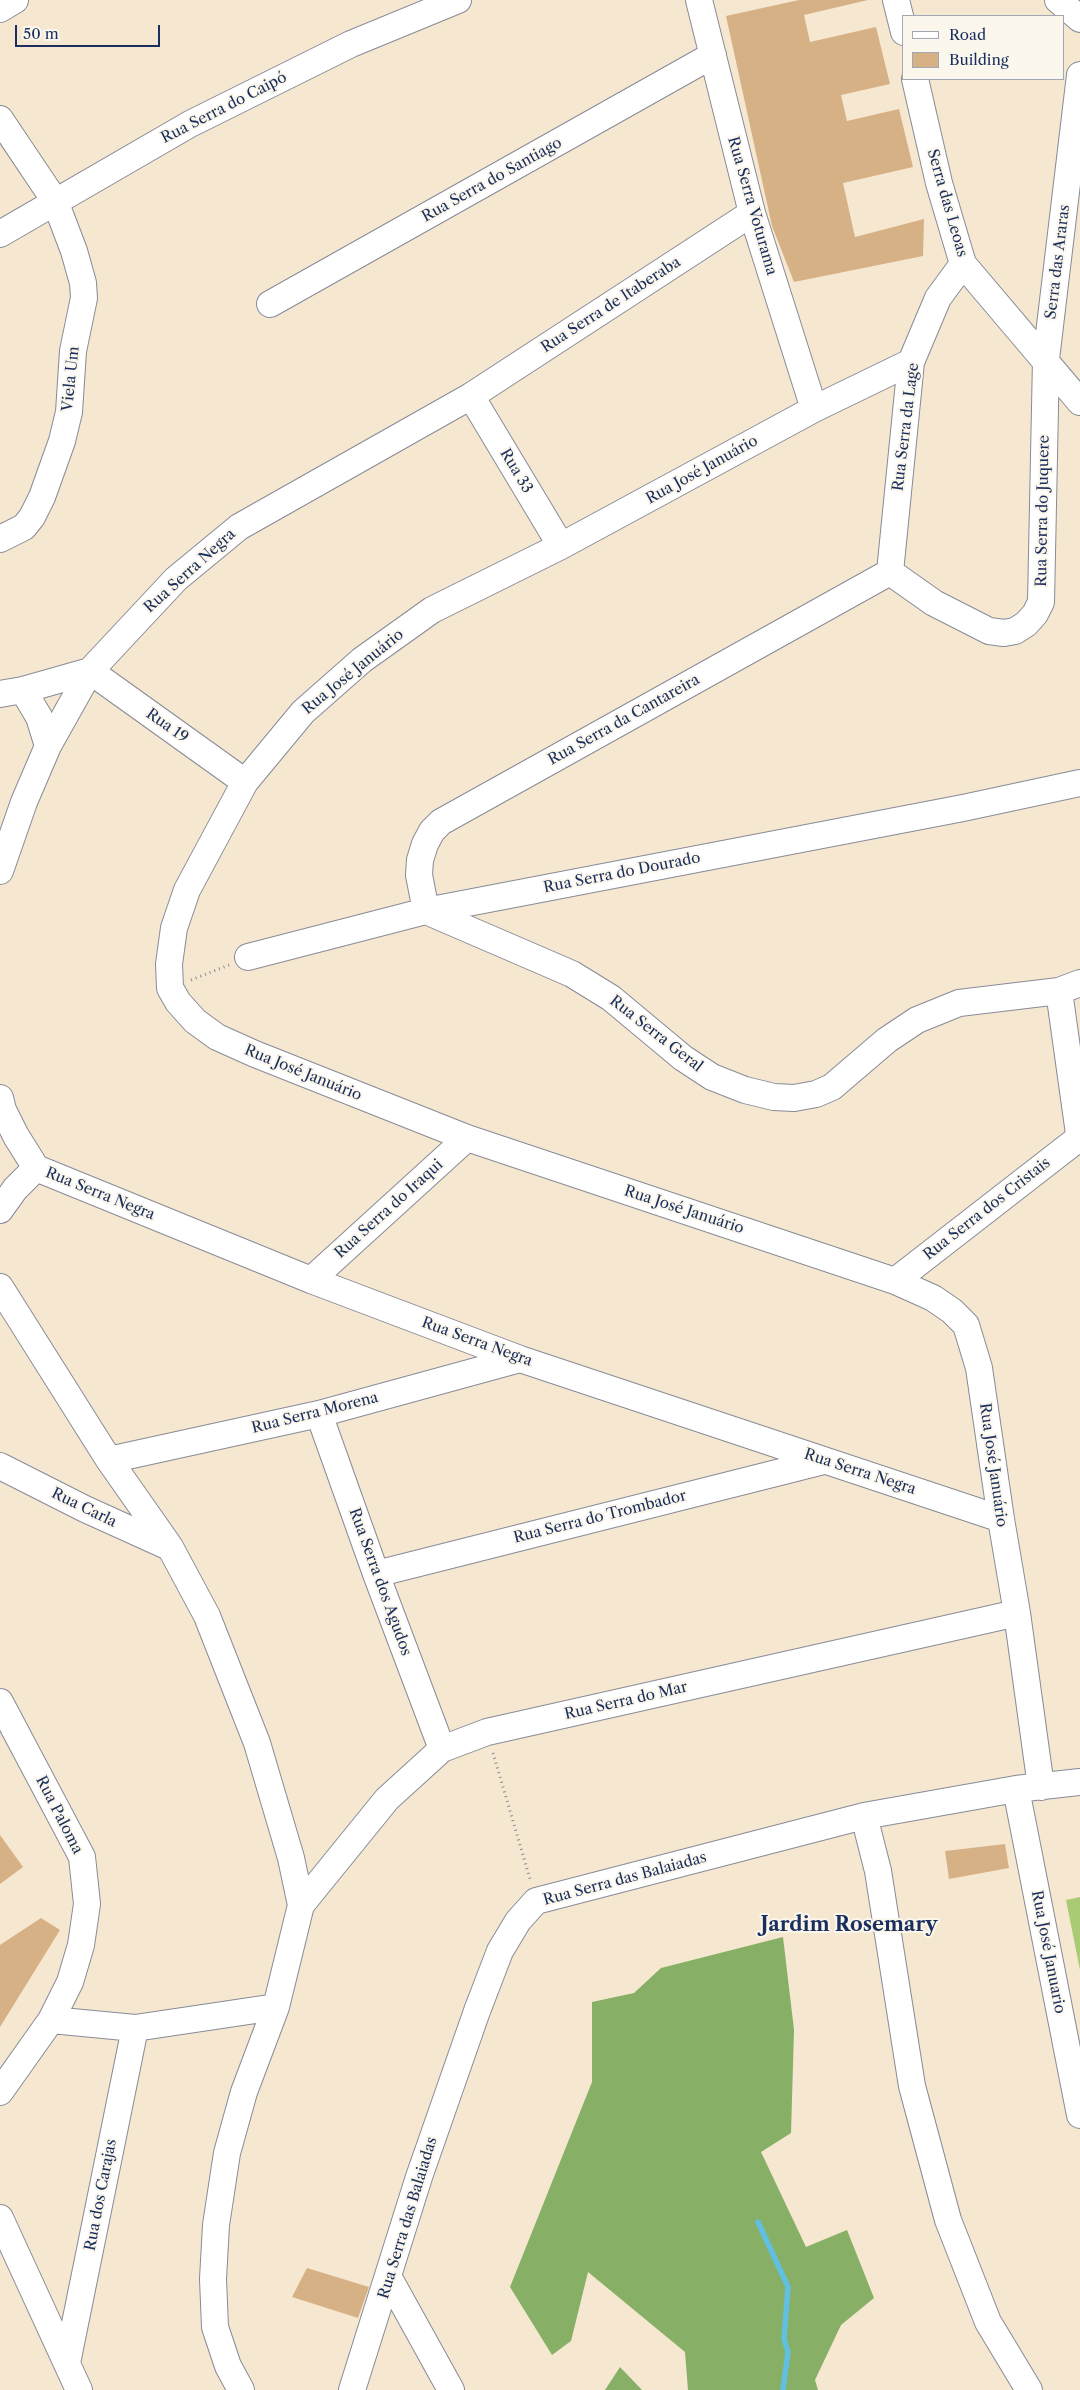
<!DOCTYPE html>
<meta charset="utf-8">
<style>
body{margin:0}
#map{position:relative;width:1080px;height:2390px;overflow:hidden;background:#f6e7d0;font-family:"Libre Caslon Text",serif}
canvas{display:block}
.legend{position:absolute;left:902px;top:15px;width:162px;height:65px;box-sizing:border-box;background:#fbf7ec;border:1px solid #a1a7b3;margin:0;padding:6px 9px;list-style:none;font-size:15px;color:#1b2f5e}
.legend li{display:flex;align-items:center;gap:10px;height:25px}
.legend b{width:25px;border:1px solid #a1a7b3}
.scale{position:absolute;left:15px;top:25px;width:145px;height:22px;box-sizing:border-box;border:2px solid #1b2f5e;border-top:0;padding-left:6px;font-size:15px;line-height:18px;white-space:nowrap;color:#1b2f5e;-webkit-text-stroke:4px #fbf7ec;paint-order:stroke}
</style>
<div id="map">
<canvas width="1080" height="2390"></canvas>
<ul class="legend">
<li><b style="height:6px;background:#fff"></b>Road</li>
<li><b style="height:14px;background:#d7b186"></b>Building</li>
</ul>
<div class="scale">50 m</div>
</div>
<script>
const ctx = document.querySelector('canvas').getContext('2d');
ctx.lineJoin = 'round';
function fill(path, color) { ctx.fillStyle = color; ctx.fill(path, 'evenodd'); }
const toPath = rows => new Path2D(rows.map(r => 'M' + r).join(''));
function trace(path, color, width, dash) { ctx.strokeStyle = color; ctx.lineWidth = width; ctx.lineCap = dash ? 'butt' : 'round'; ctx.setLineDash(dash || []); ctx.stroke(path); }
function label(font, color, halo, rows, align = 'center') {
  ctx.font = font + ' "Libre Caslon Text",serif'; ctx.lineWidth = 4; ctx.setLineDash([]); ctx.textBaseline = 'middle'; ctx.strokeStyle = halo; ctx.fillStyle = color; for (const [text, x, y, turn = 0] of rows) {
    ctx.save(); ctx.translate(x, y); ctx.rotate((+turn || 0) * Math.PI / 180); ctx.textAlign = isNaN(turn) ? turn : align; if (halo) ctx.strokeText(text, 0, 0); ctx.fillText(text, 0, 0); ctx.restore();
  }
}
const green = toPath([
 [1080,1897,1080,1970,1066,1900]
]);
const forest = toPath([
 [783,1937,794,2030,791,2133,761,2152,806,2247,847,2230,874,2298,841,2325,815,2380,818,2390,688,2390,685,2352,588,2272,571,2341,552,2355,510,2287,592,2082,592,2002,634,1993,661,1968],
 [620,2367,642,2390,605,2390]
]);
const stream = toPath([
 [758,2222,788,2287,784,2339,788,2352,783,2390]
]);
const building = toPath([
 [799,0,868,0,804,15,810,42,876,27,890,84,841,95,847,121,899,109,913,167,843,183,855,237,924,219,923,256,794,282,772,226,726,16],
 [0,1835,23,1867,0,1884],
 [1005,1844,1009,1868,949,1879,945,1851],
 [41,1918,60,1930,0,2027,0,1945],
 [307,2268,369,2287,358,2318,292,2297]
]);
const path = toPath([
 [191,980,229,965],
 [493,1753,530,1879]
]);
const minor = toPath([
 [699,0,752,213,814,409],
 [896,0,904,32],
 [1058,0,1080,19],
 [0,9,15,0],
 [915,79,939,183,963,264,1080,402],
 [0,119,55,201,74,251,83,283,84,298,73,351,69,412,62,441,42,497,32,517,24,527,0,539],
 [0,234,190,124,351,44,458,0],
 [270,304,713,55],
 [911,362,814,409,561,546,432,610,362,660,303,712,245,782,187,890,174,928,169,964,170,988,178,1002,195,1021,217,1037,255,1054,467,1138,895,1281,933,1298,952,1311,966,1325,979,1368,1001,1519,1017,1613,1041,1787],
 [471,396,561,546],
 [890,572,934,603,989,631,1004,633,1015,631,1026,624,1035,614,1041,602,1046,359,1080,75],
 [890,572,911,362,938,298,963,264],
 [90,671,245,782],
 [23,690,39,717,48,746],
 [0,694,23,690,90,671],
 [0,871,24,802,48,746,90,671,176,579,239,527,471,396,752,213],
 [426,911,572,974,611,998,683,1058,712,1077,745,1090,774,1097,794,1098,816,1094,832,1087,887,1040,917,1020,959,1003,1059,991,1080,983],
 [426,911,419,875,420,860,425,844,432,831,441,822,890,572],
 [248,957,426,911,963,808,1080,783],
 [1059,991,1080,1141],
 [0,1098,3,1110,16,1136,36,1168,311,1280,520,1359,1001,1519],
 [0,1210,15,1189,36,1168],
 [311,1280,467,1138],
 [895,1281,1079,1138],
 [0,1287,109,1460,170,1547,207,1616,257,1743,291,1858,301,1905,276,2007,244,2092,227,2153,216,2225,213,2279,215,2327,228,2366,241,2390],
 [319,1414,376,1574,442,1749],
 [109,1460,319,1414,520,1359],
 [0,1466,85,1509,169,1547],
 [376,1574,824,1461],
 [0,1702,82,1857,87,1904,81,1945,70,1982,51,2020],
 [1016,1789,1080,2115],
 [864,1816,878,1871,912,2086,948,2220,988,2322,1029,2390],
 [301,1905,387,1799,442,1749,487,1732,1017,1613],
 [0,2092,51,2020,135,2028,276,2007],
 [0,2218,79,2390],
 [389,2278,451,2390],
 [67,2363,135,2028],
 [352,2390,419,2177,477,2011,500,1951,518,1921,536,1901,864,1816,1016,1789,1080,1782]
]);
const streetNames = [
 ["Rua Serra do Caipó",224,108,-27],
 ["Rua Serra do Santiago",492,180,-29],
 ["Serra das Leoas",947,203,74],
 ["Rua Serra Voturama",752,206,74],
 ["Serra das Araras",1058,262,-83],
 ["Rua Serra de Itaberaba",611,305,-33],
 ["Viela Um",71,379,-84],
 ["Rua Serra da Lage",906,427,-83],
 ["Rua José Januário",702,470,-29],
 ["Rua 33",516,471,59],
 ["Rua Serra do Juquere",1043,511,-89],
 ["Rua Serra Negra",190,571,-42],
 ["Rua José Januário",353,672,-39],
 ["Rua Serra da Cantareira",624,720,-29],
 ["Rua 19",167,726,35],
 ["Rua Serra do Dourado",622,873,-11],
 ["Rua Serra Geral",656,1034,38],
 ["Rua José Januário",303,1073,22],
 ["Rua Serra Negra",100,1194,22],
 ["Rua Serra do Iraqui",389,1209,-42],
 ["Rua Serra dos Cristais",987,1209,-38],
 ["Rua José Januário",684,1210,18],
 ["Rua Serra Negra",477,1342,20],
 ["Rua Serra Morena",315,1413,-14],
 ["Rua José Januário",993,1465,82],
 ["Rua Serra Negra",860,1472,18],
 ["Rua Carla",84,1508,26],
 ["Rua Serra do Trombador",600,1517,-14],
 ["Rua Serra dos Agudos",380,1582,70],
 ["Rua Serra do Mar",626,1701,-13],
 ["Rua Paloma",59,1815,63],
 ["Rua Serra das Balaiadas",625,1879,-15],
 ["Rua José Januario",1048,1952,79],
 ["Rua dos Carajas",101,2195,-79],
 ["Rua Serra das Balaiadas",408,2218,-73]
];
const districtNames = [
 ["Jardim Rosemary",849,1925]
];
fill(green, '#aacb74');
fill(forest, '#87af66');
trace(stream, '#61bfdf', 5.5);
fill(building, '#d7b186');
trace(minor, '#888b97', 28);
trace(path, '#888b97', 3, [1, 4]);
trace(minor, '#fff', 26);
label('15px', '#1b2f5e', '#fbf7ec', streetNames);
label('bold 20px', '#1b2f5e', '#fbf7ec', districtNames);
</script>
